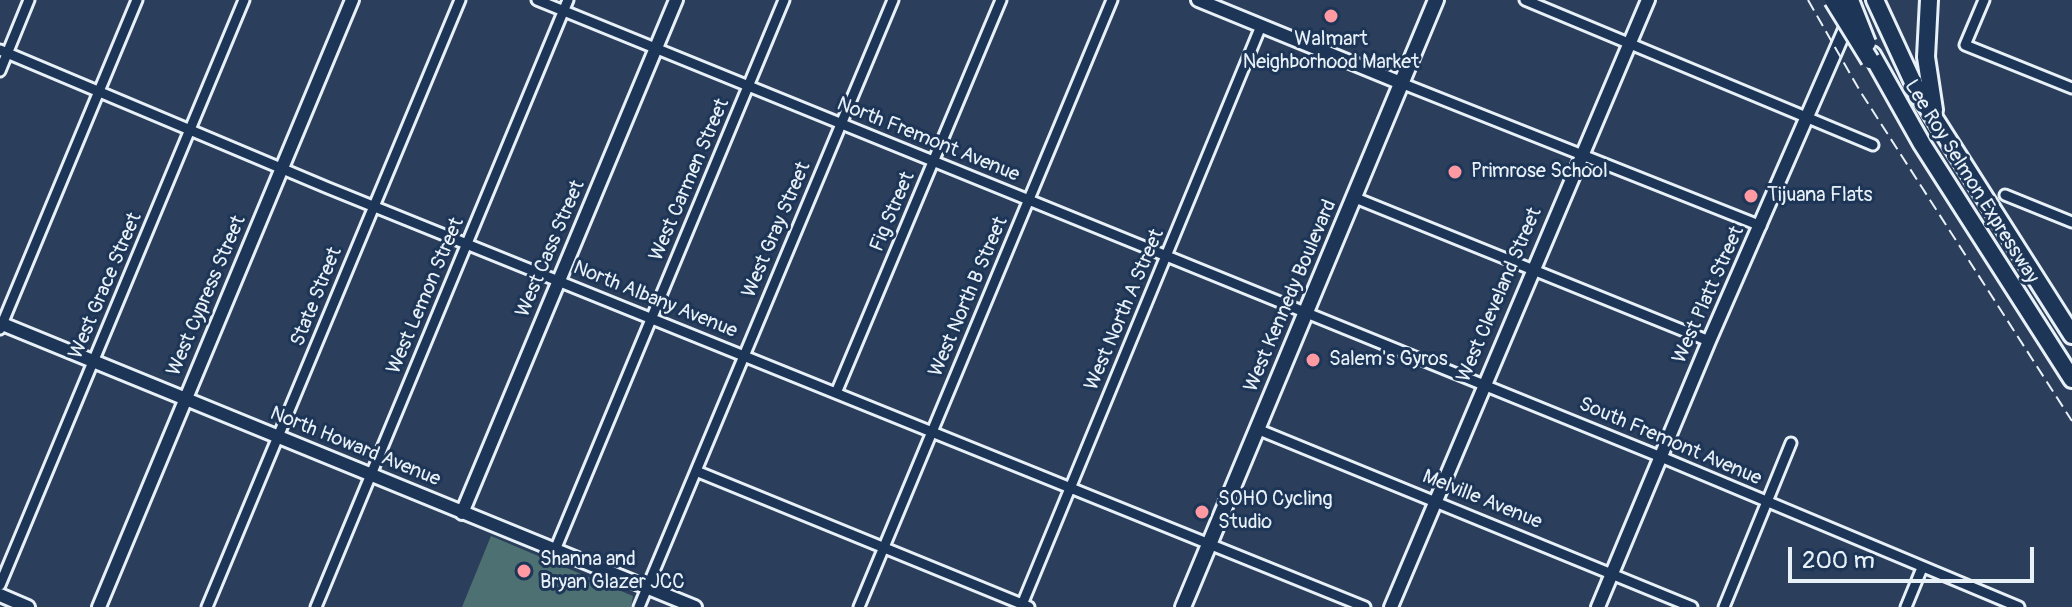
<!DOCTYPE html>
<style>
body{margin:0}
#map{position:relative;width:2072px;height:607px;overflow:hidden;background:#2b3e5b;font-family:Pangolin,sans-serif}
canvas{display:block}
.scale{position:absolute;left:1788px;top:547px;width:246px;height:36px;box-sizing:border-box;border:4px solid #e8f1f8;border-top:0;padding-left:10px;font-size:24px;line-height:28px;white-space:nowrap;color:#e8f1f8;-webkit-text-stroke:6px #1d3557;paint-order:stroke}
</style>
<div id="map">
<canvas width="2072" height="607"></canvas>
<div class="scale">200 m</div>
</div>
<script>
const ctx = document.querySelector('canvas').getContext('2d');
ctx.lineJoin = 'round';
function fill(path, color) { ctx.fillStyle = color; ctx.fill(path, 'evenodd'); }
const toPath = rows => new Path2D(rows.map(r => 'M' + r).join(''));
function trace(path, color, width, dash) { ctx.strokeStyle = color; ctx.lineWidth = width; ctx.lineCap = dash ? 'butt' : 'round'; ctx.setLineDash(dash || []); ctx.stroke(path); }
function label(font, color, halo, rows, align = 'center') {
  ctx.font = font + ' Pangolin,sans-serif'; ctx.lineWidth = 6; ctx.setLineDash([]); ctx.textBaseline = 'middle'; ctx.strokeStyle = halo; ctx.fillStyle = color; for (const [text, x, y, turn = 0] of rows) {
    ctx.save(); ctx.translate(x, y); ctx.rotate((+turn || 0) * Math.PI / 180); ctx.textAlign = isNaN(turn) ? turn : align; if (halo) ctx.strokeText(text, 0, 0); ctx.fillText(text, 0, 0); ctx.restore();
  }
}
const green = toPath([
 [491,536,633,596,631,607,462,607]
]);
const street = toPath([
 [537,0,1661,457,2019,607],
 [1525,0,1873,145],
 [1984,0,1965,45,2072,88],
 [0,50,328,188,1365,607],
 [0,71,29,0],
 [1401,83,1761,226],
 [2005,195,2072,222],
 [1353,197,1709,341],
 [0,329,137,0],
 [836,393,1001,0],
 [1257,429,1692,607],
 [696,471,1029,607],
 [555,550,784,0],
 [0,585,244,0],
 [207,607,460,0],
 [316,607,568,0],
 [639,607,893,0],
 [859,607,1112,0],
 [1021,607,1261,26],
 [1724,607,1791,443],
 [1906,607,1922,568]
]);
const secondary = toPath([
 [1198,0,1401,83],
 [0,323,695,607],
 [462,513,676,0],
 [0,595,28,607],
 [99,607,352,0],
 [1391,607,1648,0],
 [1598,607,1709,341,1850,18]
]);
const primary = toPath([
 [1183,607,1436,0]
]);
const highway = toPath([
 [1875,0,1917,91,2072,335],
 [1929,0,1926,57,1934,110],
 [1872,55,1922,144,2072,379]
]);
const rail = toPath([
 [1808,0,1860,91,2072,421]
]);
const highwayBridge = toPath([
 [1833,0,1870,60],
 [1850,0,1867,43]
]);
const markers = [
 [1331,16,8,"#ff9aa2"],
 [1455,172,8,"#ff9aa2"],
 [1751,196,8,"#ff9aa2"],
 [1313,360,8,"#ff9aa2"],
 [1202,512,8,"#ff9aa2"],
 [524,571,8,"#ff9aa2"]
];
const poiNames = [
 ["Walmart",1331,40,"center"],
 ["Neighborhood Market",1331,63,"center"],
 ["Primrose School",1471,172],
 ["Tijuana Flats",1767,196],
 ["Salem's Gyros",1329,360],
 ["SOHO Cycling",1218,500],
 ["Studio",1218,523],
 ["Shanna and",540,560],
 ["Bryan Glazer JCC",540,583]
];
const streetNames = [
 ["North Fremont Avenue",928,140,22],
 ["West Carmen Street",690,180,-67],
 ["Lee Roy Selmon Expressway",1971,182,58],
 ["Fig Street",893,212,-67],
 ["West Gray Street",777,230,-67],
 ["West Cass Street",551,249,-67],
 ["West Grace Street",106,286,-67],
 ["West Cleveland Street",1500,295,-67],
 ["West Platt Street",1709,295,-66],
 ["West Cypress Street",207,296,-67],
 ["West Lemon Street",426,296,-67],
 ["West Kennedy Boulevard",1291,296,-67],
 ["State Street",317,297,-68],
 ["West North B Street",969,297,-67],
 ["North Albany Avenue",655,300,22],
 ["West North A Street",1125,310,-67],
 ["South Fremont Avenue",1670,442,23],
 ["North Howard Avenue",355,447,22],
 ["Melville Avenue",1482,500,22]
];
fill(green, '#4d7172');
trace(street, '#e8f1f8', 15);
trace(secondary, '#e8f1f8', 18);
trace(primary, '#e8f1f8', 20);
trace(highway, '#e8f1f8', 22);
trace(street, '#1d3557', 9);
trace(secondary, '#1d3557', 12);
trace(primary, '#1d3557', 14);
trace(highway, '#1d3557', 16);
trace(rail, '#e8f1f8', 2, [12, 6]);
trace(highwayBridge, '#e8f1f8', 22, []);
trace(highwayBridge, '#1d3557', 16);
for (const [x, y, r, color] of markers) { const dot = new Path2D(); dot.arc(x, y, r, 0, 2 * Math.PI); ctx.fillStyle = color; ctx.fill(dot); trace(dot, '#1d3557', 3); }
label('20px', '#e8f1f8', '#1d3557', poiNames, 'left');
label('20px', '#e8f1f8', '#1d3557', streetNames);
</script>
